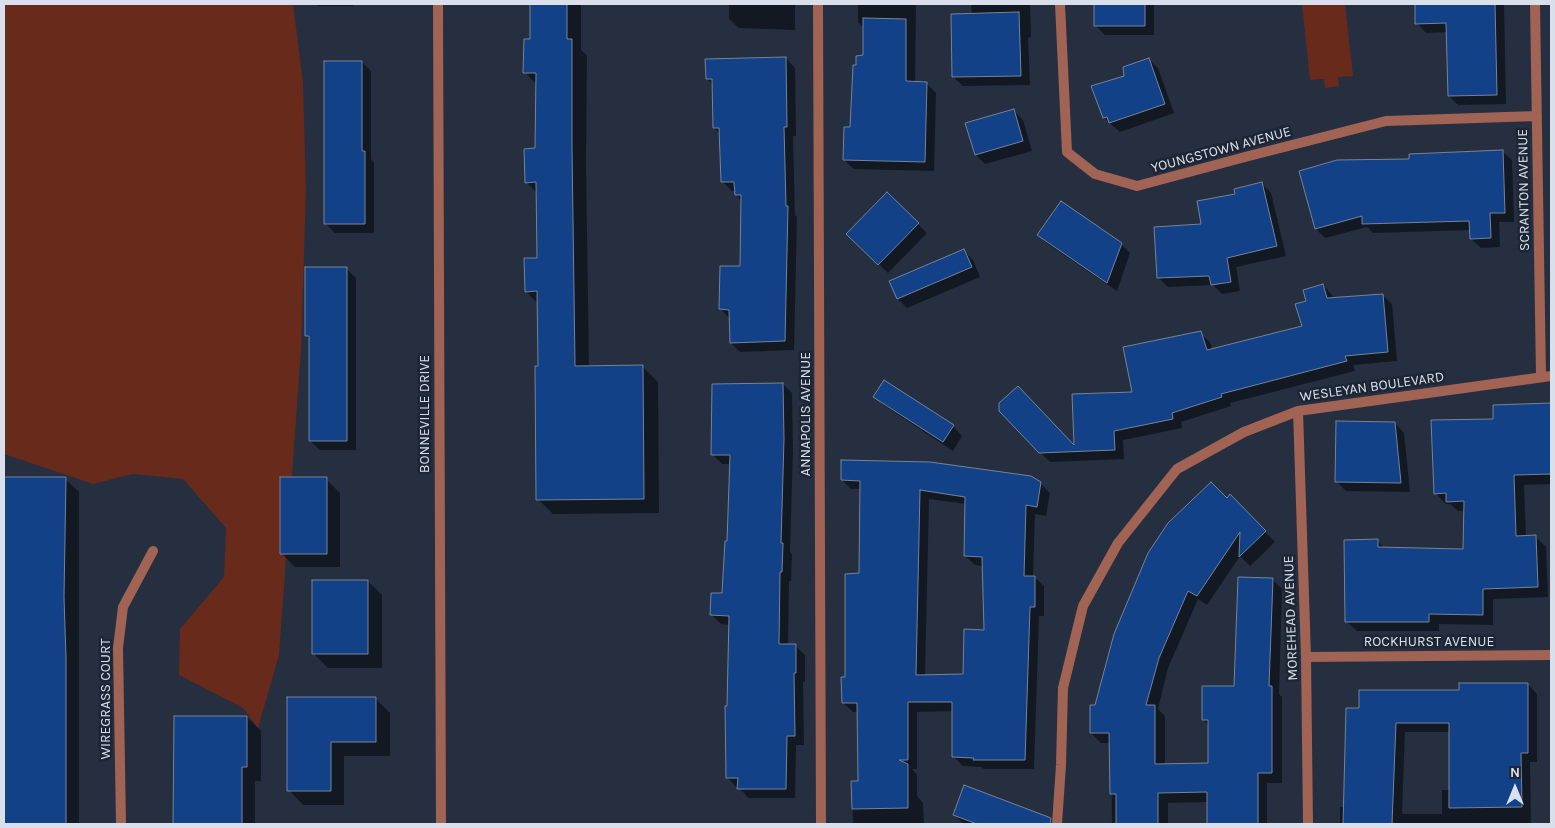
<!DOCTYPE html>
<style>
body{margin:0}
#map{position:relative;width:1555px;height:828px;overflow:hidden;background:#252f40;font-family:Karla,sans-serif}
canvas{display:block}
.frame{position:absolute;inset:0;border:5px solid #dae0eb;pointer-events:none}
.north{position:absolute;left:1490px;top:763px;width:50px;height:50px;-webkit-text-stroke:4px #1c2635;paint-order:stroke;rotate:0deg;font-size:14px;font-weight:700;line-height:20px;text-align:center;color:#dae0eb}
.north::after{content:'';display:block;margin:auto;width:18px;height:22px;background:#dae0eb;clip-path:polygon(50% 0,100% 100%,50% 72%,0 100%)}
</style>
<div id="map">
<canvas width="1555" height="828"></canvas>
<div class="frame"></div>
<div class="north">N</div>
</div>
<script>
const ctx = document.querySelector('canvas').getContext('2d');
ctx.lineJoin = 'round';
function fill(path, color) { ctx.fillStyle = color; ctx.fill(path, 'evenodd'); }
const toPath = rows => new Path2D(rows.map(r => 'M' + r).join(''));
function trace(path, color, width, dash) { ctx.strokeStyle = color; ctx.lineWidth = width; ctx.lineCap = dash ? 'butt' : 'round'; ctx.setLineDash(dash || []); ctx.stroke(path); }
function label(font, color, halo, rows, align = 'center') {
  ctx.font = font + ' Karla,sans-serif'; ctx.lineWidth = 5; ctx.setLineDash([]); ctx.textBaseline = 'middle'; ctx.strokeStyle = halo; ctx.fillStyle = color; for (const [text, x, y, turn = 0] of rows) {
    ctx.save(); ctx.translate(x, y); ctx.rotate((+turn || 0) * Math.PI / 180); ctx.textAlign = isNaN(turn) ? turn : align; if (halo) ctx.strokeText(text, 0, 0); ctx.fillText(text, 0, 0); ctx.restore();
  }
}
const green = toPath([
 [4,4,293,4,303,82,306,190,301,351,279,655,258,728,243,708,179,675,180,629,224,577,226,528,183,479,133,474,93,484,4,454],
 [1302,4,1345,4,1353,76,1338,77,1339,86,1325,88,1324,79,1310,80]
]);
const shadow = toPath([
 [316,4,353,4,353,6,318,6],
 [531,4,581,4,581,50,587,55,586,163,589,367,643,367,658,382,659,513,553,514,538,499,539,367,538,304,526,291,539,259,537,193,526,182,537,150,537,85,525,72,531,40],
 [729,4,795,4,795,30,739,28,729,19],
 [858,4,916,4,915,83,926,83,936,93,934,171,854,169,844,160,852,129,857,66,864,57,864,28,858,22],
 [971,4,1030,4,1031,37,1028,38,1030,85,963,86,953,77,972,14],
 [1096,4,1154,4,1154,35,1105,35,1095,25],
 [1416,4,1504,4,1506,104,1458,105,1449,96,1448,32,1426,33,1417,23],
 [786,58,795,68,796,136,793,136,795,215,797,217,794,350,740,352,731,343,730,319,721,309,741,268,742,201,736,195,736,191,732,191,722,181,720,134,714,128,713,85,707,79],
 [1148,59,1158,68,1174,113,1120,132,1104,118,1125,77],
 [362,62,371,71,371,159,374,162,374,233,335,233,325,223],
 [1013,110,1023,120,1032,151,985,164,976,155],
 [1502,151,1512,160,1514,222,1499,222,1500,247,1481,248,1471,239,1471,230,1373,233,1367,227,1325,238,1316,229,1411,160],
 [1262,184,1271,193,1286,256,1236,267,1240,291,1222,294,1213,285,1168,287,1158,277,1202,225,1237,195],
 [887,194,927,233,888,273,848,234],
 [1039,235,1121,244,1130,253,1117,291,1048,244],
 [963,250,973,260,980,277,907,308,898,299],
 [346,268,356,278,356,450,320,450,310,441,310,340,306,336],
 [1323,285,1332,295,1334,299,1382,295,1392,304,1397,361,1353,365,1355,371,1230,403,1231,406,1181,422,1182,428,1123,440,1124,459,1050,462,1040,452,1075,448,1200,333,1210,342,1213,350,1303,326,1308,301],
 [783,384,792,393,793,449,790,552,792,554,791,581,789,581,788,645,796,646,805,655,805,682,803,682,804,745,796,745,795,798,748,798,739,787,736,787,727,777,730,625,721,624,712,615,723,594,728,542,731,464,722,464,712,454],
 [875,397,953,426,962,436,953,451,885,406],
 [1551,404,1551,484,1524,485,1526,537,1536,537,1546,547,1548,597,1493,599,1493,625,1439,624,1439,631,1357,631,1346,621,1377,540,1385,549,1464,550,1465,511,1458,511,1450,504,1446,504,1435,493,1495,420,1494,406],
 [1395,423,1404,433,1410,492,1346,491,1336,481],
 [4,479,65,479,79,492,79,824,4,824],
 [326,479,340,493,340,567,295,567,281,553],
 [842,480,1040,483,1050,493,1046,516,1035,514,1033,576,1044,586,1044,616,1039,616,1034,769,984,769,981,767,963,766,954,757,954,711,917,712,917,769,912,769,917,775,917,796,923,803,924,824,853,824,852,782,859,782,858,712,853,712,843,703,860,575,861,489,851,489],
 [929,499,966,504,965,556,975,565,983,566,985,632,964,676,925,676],
 [1230,496,1275,542,1250,566,1240,556,1207,605,1198,599,1168,668,1158,709,1165,716,1165,765,1209,764,1209,726,1203,719,1235,687,1272,579,1282,589,1279,694,1282,697,1282,783,1267,783,1267,824,1208,824,1208,802,1168,803,1168,824,1112,824,1111,743,1101,743,1091,733,1096,706],
 [368,581,382,595,382,668,328,668,313,653],
 [1528,684,1537,694,1537,762,1530,762,1531,824,1340,824,1340,807,1345,807,1361,709,1460,691],
 [1405,732,1450,732,1450,790,1442,790,1442,814,1403,814,1402,812],
 [289,699,376,699,390,713,390,756,344,756,344,805,303,805,289,790],
 [175,717,247,717,261,731,261,781,255,781,255,824,175,824],
 [954,815,1040,823,1040,824,964,824]
]);
const building = toPath([
 [530,4,567,4,567,39,572,39,572,148,575,366,643,365,644,499,536,500,535,366,538,366,537,291,525,292,524,258,537,258,536,182,525,183,524,149,535,148,536,73,523,73,524,39,530,39,530,4],
 [1094,4,1145,4,1145,26,1094,26,1094,4],
 [1415,4,1495,4,1497,95,1448,96,1446,23,1415,24,1415,4],
 [1019,12,1021,76,952,77,951,14,1019,12],
 [863,18,906,19,906,81,927,82,925,162,843,160,844,127,850,127,853,65,856,65,856,56,863,55,863,18],
 [786,57,787,127,784,127,786,206,788,206,785,341,730,343,729,310,719,309,720,266,740,266,741,195,735,195,734,182,721,182,719,128,713,128,712,79,706,79,705,59,786,57],
 [1149,58,1165,104,1109,123,1107,117,1103,118,1091,86,1124,76,1123,67,1149,58],
 [324,61,362,61,362,151,365,151,365,224,324,224,324,61],
 [1014,109,1023,141,975,155,965,123,1014,109],
 [1503,150,1505,213,1490,213,1491,238,1470,239,1469,221,1362,224,1362,216,1315,229,1299,171,1337,160,1409,159,1409,154,1503,150],
 [1262,182,1277,246,1227,258,1231,282,1211,285,1209,276,1157,278,1154,227,1201,224,1197,201,1235,194,1234,189,1262,182],
 [887,192,919,223,878,265,846,234,887,192],
 [1061,201,1122,243,1107,283,1037,235,1061,201],
 [964,249,972,267,897,299,889,281,964,249],
 [305,267,347,267,347,441,309,441,309,336,305,336,305,267],
 [1323,284,1327,298,1383,294,1388,352,1345,356,1347,361,1221,394,1222,397,1172,413,1173,419,1114,431,1115,450,1039,453,999,411,999,403,1018,386,1074,445,1072,394,1132,392,1123,347,1201,331,1207,350,1302,326,1295,304,1306,301,1303,290,1323,284],
 [884,380,954,425,943,442,873,397,884,380],
 [783,383,784,439,781,543,783,543,782,572,780,572,779,644,796,644,796,673,794,673,795,736,787,736,786,789,737,789,738,778,726,778,725,706,727,706,729,616,710,615,711,593,722,593,725,541,727,541,730,455,711,455,712,384,783,383],
 [1551,403,1551,474,1514,475,1516,536,1536,535,1538,587,1483,589,1483,615,1429,614,1429,622,1345,622,1344,540,1378,539,1378,547,1463,549,1464,501,1446,502,1446,493,1434,494,1431,420,1493,419,1493,405,1551,403],
 [1336,421,1395,422,1401,483,1335,482,1336,421],
 [841,460,930,462,1031,476,1041,482,1037,507,1026,505,1024,576,1035,576,1035,607,1030,607,1025,760,973,760,974,758,952,757,952,702,908,702,908,760,899,760,908,764,908,808,852,809,851,781,858,781,857,703,842,703,841,677,845,677,845,574,859,573,860,481,841,480,841,460],
 [920,490,965,497,964,556,982,557,984,630,964,629,963,674,916,675,920,490],
 [4,477,66,477,64,597,66,657,66,824,4,824,4,477],
 [280,477,327,477,327,554,280,554,280,477],
 [1211,482,1227,498,1230,494,1266,531,1239,557,1240,532,1197,596,1188,591,1159,658,1146,705,1155,705,1155,764,1208,763,1208,720,1202,720,1202,686,1234,686,1238,577,1273,578,1269,686,1272,686,1272,773,1258,773,1258,824,1207,824,1207,792,1158,793,1158,824,1116,824,1116,794,1110,794,1109,733,1090,733,1090,705,1095,705,1114,634,1148,553,1168,523,1211,482],
 [312,580,368,580,368,654,312,654,312,580],
 [1459,683,1528,683,1528,753,1521,753,1522,807,1449,808,1449,723,1396,723,1392,824,1343,824,1346,708,1359,708,1359,690,1459,690,1459,683],
 [287,697,376,697,376,742,331,742,331,791,287,791,287,697],
 [174,716,247,716,247,767,242,767,242,824,173,824,174,716],
 [964,785,1051,818,1050,824,977,824,953,815,964,785]
]);
const minor = toPath([
 [818,4,821,824],
 [1060,4,1067,152,1095,174,1137,186,1245,157,1386,121,1537,116],
 [1535,4,1541,376],
 [1298,411,1306,657,1308,824],
 [1306,657,1551,655],
 [121,824,118,648,123,607,153,551],
 [1057,824,1061,765,1063,688,1083,606,1118,543,1177,469,1244,432,1298,411,1551,376]
]);
const tertiary = toPath([
 [438,4,441,824]
]);
const streetNames = [
 ["YOUNGSTOWN AVENUE",1221,150,-15],
 ["SCRANTON AVENUE",1524,190,-91],
 ["WESLEYAN BOULEVARD",1372,387,-8],
 ["BONNEVILLE DRIVE",425,414,-90],
 ["ANNAPOLIS AVENUE",806,414,-90],
 ["MOREHEAD AVENUE",1291,618,-92],
 ["ROCKHURST AVENUE",1429,642],
 ["WIREGRASS COURT",106,699,-90]
];
fill(green, '#672a1b');
fill(shadow, '#0007');
fill(building, '#134188');
trace(building, '#768396', 1);
trace(minor, '#a16353', 10);
trace(tertiary, '#a16353', 10);
label('14px', '#dae0eb', '#1c2635', streetNames);
</script>
